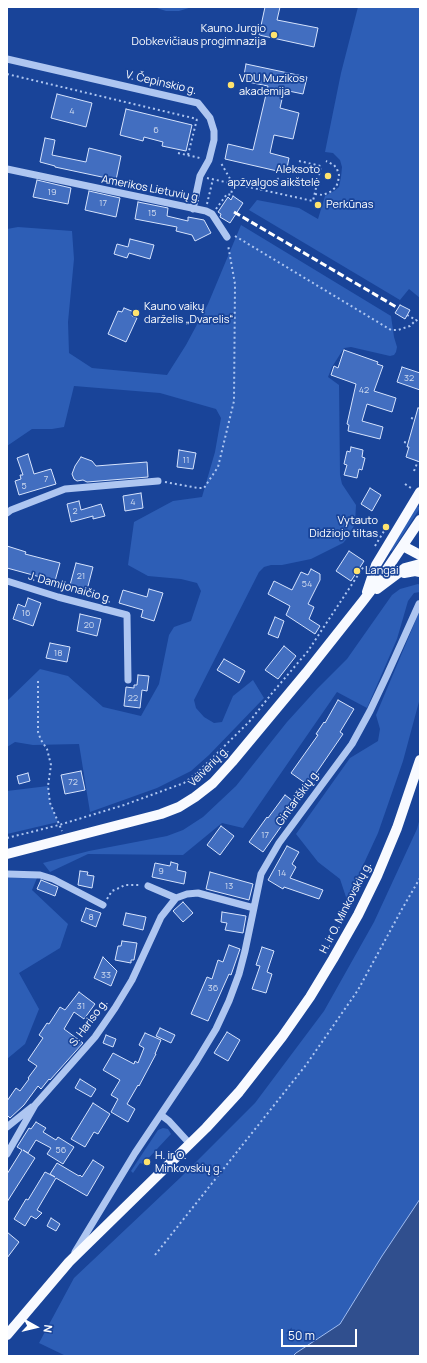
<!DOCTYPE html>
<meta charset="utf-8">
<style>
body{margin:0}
#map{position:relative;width:427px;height:1363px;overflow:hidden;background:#194499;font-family:Manrope,sans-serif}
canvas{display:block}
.frame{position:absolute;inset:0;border:8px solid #fff;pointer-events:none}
.north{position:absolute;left:16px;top:1307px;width:40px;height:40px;-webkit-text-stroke:3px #194499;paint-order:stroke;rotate:98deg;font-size:11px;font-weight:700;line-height:16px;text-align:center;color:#fff}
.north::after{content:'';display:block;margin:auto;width:14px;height:18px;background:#fff;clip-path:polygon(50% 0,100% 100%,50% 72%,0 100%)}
.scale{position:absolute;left:281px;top:1329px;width:76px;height:18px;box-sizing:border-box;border:2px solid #fff;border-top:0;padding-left:5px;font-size:12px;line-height:14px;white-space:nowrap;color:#fff;-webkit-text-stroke:3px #194499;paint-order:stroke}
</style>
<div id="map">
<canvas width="427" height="1363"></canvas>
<div class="frame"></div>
<div class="north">N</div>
<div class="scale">50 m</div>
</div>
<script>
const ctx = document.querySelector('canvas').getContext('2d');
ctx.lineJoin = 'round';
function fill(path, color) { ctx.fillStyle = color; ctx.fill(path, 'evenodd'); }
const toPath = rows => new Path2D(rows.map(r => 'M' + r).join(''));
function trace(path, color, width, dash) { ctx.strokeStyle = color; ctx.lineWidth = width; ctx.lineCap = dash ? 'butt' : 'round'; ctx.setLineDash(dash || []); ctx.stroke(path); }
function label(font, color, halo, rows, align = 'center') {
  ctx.font = font + ' Manrope,sans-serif'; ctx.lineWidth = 3.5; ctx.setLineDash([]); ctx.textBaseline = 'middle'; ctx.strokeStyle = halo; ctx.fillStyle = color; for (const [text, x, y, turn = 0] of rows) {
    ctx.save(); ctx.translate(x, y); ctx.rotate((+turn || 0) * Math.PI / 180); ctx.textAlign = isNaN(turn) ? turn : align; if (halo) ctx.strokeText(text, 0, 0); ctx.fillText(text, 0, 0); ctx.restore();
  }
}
const green = toPath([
 [154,7,192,7,179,11,166,11],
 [358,7,420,7,420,298,409,289,400,300,249,210,257,200,299,208,318,219,325,196,334,191,339,187,341,177,342,167,340,160,333,153,325,152,341,73],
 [241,225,391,316,394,337,397,347,396,352,394,355,390,356,351,347,344,348,332,367,328,377,339,385,340,475,342,484,356,505,355,523,350,535,343,543,311,559,282,565,271,565,264,567,259,572,194,700,196,708,204,717,214,723,222,722,233,696,253,680,264,698,209,755,191,771,157,788,90,812,79,744,33,745,15,742,7,747,7,701,40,669,68,676,103,707,141,716,159,684,169,635,174,627,191,621,201,591,197,583,181,579,148,576,128,565,134,522,173,501,202,497,215,452,221,418,216,409,160,393,74,386,64,427,52,429,32,429,7,446,7,229,18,227,72,231,74,259,68,322,69,353,92,368,167,375,186,345,208,304],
 [417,506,420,508,393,550,390,551,389,550,415,507],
 [418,584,420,585,420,592,414,593,408,601,397,639,367,708,337,692,243,828,222,823,183,855,88,854,50,872,43,863,89,851,167,836,183,830,203,817,236,786,287,722,317,689,347,659,392,595,400,589],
 [420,610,420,698,403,761,378,833,347,900,340,879,318,862,296,834,350,758,378,741,380,729,376,715],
 [48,786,50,803,58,822,7,834,7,791],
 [420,818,420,1199,382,1256,340,1324,296,1353,293,1356,66,1356,39,1343,74,1278,181,1177,255,1103,324,1011,374,922,417,829],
 [7,877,37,878,32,890,68,924,60,948,19,973,39,1009,25,1044,7,1059],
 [163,1128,168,1129,171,1134,143,1164,140,1163,133,1173,131,1171,158,1130]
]);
const water = toPath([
 [420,1199,420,1356,293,1356,296,1353,340,1324,382,1256,420,1199]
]);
const building = toPath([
 [265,7,280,7,277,20,318,28,314,47,259,35,265,7],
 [246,64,307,77,303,94,284,90,280,108,299,113,293,139,274,135,270,153,289,158,286,173,225,159,228,144,253,150,268,86,243,81,246,64],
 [57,94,92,103,86,127,51,118,57,94],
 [126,109,192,125,186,151,162,146,163,142,144,137,143,141,120,135,126,109],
 [45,138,55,140,52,155,86,162,89,148,121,156,116,180,55,167,55,166,40,162,45,138],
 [37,180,71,188,68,204,33,197,37,180],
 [89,191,120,198,116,217,85,210,89,191],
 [233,196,243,203,230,223,220,217,221,214,218,212,228,197,231,200,233,196],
 [138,202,168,208,167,216,188,221,188,217,204,220,211,233,195,241,192,235,176,231,177,227,135,219,138,202],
 [130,239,154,245,150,259,129,253,127,258,114,254,117,244,128,247,130,239],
 [400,305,410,310,405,319,395,313,400,305],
 [124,308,134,312,132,316,137,318,126,342,108,334,118,311,122,312,124,308],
 [344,350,378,362,377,364,383,366,374,391,396,398,392,412,367,404,362,421,383,427,380,439,348,431,349,425,347,424,356,384,331,375,334,366,338,368,344,350],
 [402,367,420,373,420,390,397,382,402,367],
 [418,408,420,408,420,462,406,457,409,447,407,447,418,408],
 [351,447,363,450,362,457,365,458,362,470,359,469,357,478,344,475,347,465,344,464,347,451,350,452,351,447],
 [179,450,196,453,193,469,177,467,179,450],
 [28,454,34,474,51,469,56,484,19,495,15,481,21,479,20,475,23,475,17,458,28,454],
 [81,457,92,461,96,466,147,462,148,477,87,482,83,480,77,481,74,479,72,474,75,466,81,457],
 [370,488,381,495,372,511,361,504,370,488],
 [141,493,143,508,125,511,123,496,141,493],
 [79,501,81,510,101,504,105,516,93,519,93,516,71,522,67,504,79,501],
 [7,546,26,552,25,554,60,563,55,581,7,568,7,546],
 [349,551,364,561,351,581,336,571,349,551],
 [76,563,93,567,87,590,70,585,76,563],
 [311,569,320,574,320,580,308,604,314,607,309,619,320,626,315,634,286,615,290,606,268,594,274,581,292,590,301,572,308,575,311,569],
 [149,589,163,593,154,621,141,617,143,610,119,603,123,590,147,597,149,589],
 [28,598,41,603,33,626,13,619,18,604,25,607,28,598],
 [80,614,101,619,97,636,77,631,80,614],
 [275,617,284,621,278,638,268,634,275,617],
 [50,643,70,647,67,662,46,658,50,643],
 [284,646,296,656,278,679,265,670,284,646],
 [224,659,245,671,239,683,217,670,224,659],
 [138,675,149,676,147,691,142,690,140,708,124,706,126,687,134,688,134,685,137,685,138,675],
 [338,700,354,709,340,732,343,734,308,785,291,773,318,735,316,734,324,722,325,723,338,700],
 [81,771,85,790,65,794,61,775,81,771],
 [28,773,30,781,19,784,17,776,28,773],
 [285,795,297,804,263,852,249,842,267,817,268,818,285,795],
 [221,826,234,836,220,855,207,845,221,826],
 [287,846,299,852,292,864,296,867,290,878,323,890,319,899,284,887,283,889,268,880,287,846],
 [171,862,178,864,177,870,186,872,184,884,152,877,155,863,170,866,171,862],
 [80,871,88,872,87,875,94,876,92,888,78,885,80,871],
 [210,872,253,884,249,900,206,889,210,872],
 [41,880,58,887,55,896,37,889,41,880],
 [183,902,193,913,183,922,173,911,183,902],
 [86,908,101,913,96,927,81,921,86,908],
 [222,912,246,916,243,933,225,930,227,923,221,922,222,912],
 [126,913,146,917,143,930,123,925,126,913],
 [122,941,137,943,134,960,131,960,131,963,115,960,118,946,121,946,122,941],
 [229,945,240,949,231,975,229,974,208,1021,191,1014,207,977,212,979,218,960,223,962,229,945],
 [262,947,274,951,267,972,272,974,266,993,252,989,260,966,256,965,262,947],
 [103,957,117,971,111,986,94,978,103,957],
 [79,992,95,1004,84,1019,74,1012,64,1029,83,1043,50,1080,49,1079,41,1089,38,1086,24,1105,10,1118,7,1115,7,1101,16,1088,20,1091,29,1079,28,1078,37,1066,28,1060,43,1038,39,1035,47,1023,49,1024,60,1007,65,1010,79,992],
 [160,1028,175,1035,171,1043,156,1036,160,1028],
 [227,1032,240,1040,228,1061,214,1053,227,1032],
 [145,1033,161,1040,155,1054,156,1054,139,1086,138,1085,127,1104,135,1109,128,1122,111,1112,118,1099,111,1095,120,1080,103,1070,113,1053,134,1064,135,1061,138,1063,144,1048,139,1045,145,1033],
 [106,1035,116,1039,113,1047,103,1043,106,1035],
 [80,1079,96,1089,91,1097,75,1088,80,1079],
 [93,1103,110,1114,98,1134,94,1132,85,1147,71,1139,93,1103],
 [36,1122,46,1128,43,1132,56,1140,58,1137,74,1147,63,1164,47,1154,51,1148,36,1140,28,1153,23,1150,35,1158,7,1202,7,1174,22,1150,17,1147,29,1128,31,1129,36,1122],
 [93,1160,104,1167,87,1196,56,1178,37,1210,42,1213,36,1219,31,1216,25,1226,14,1219,26,1199,28,1200,45,1172,55,1177,50,1174,57,1163,79,1176,80,1175,82,1177,93,1160],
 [51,1218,60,1224,56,1231,47,1226,51,1218],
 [7,1232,19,1242,7,1258,7,1232]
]);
const path = toPath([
 [7,74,197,119],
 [178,153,200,158],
 [188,155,197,119],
 [207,178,313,201,321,166,299,161],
 [295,180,317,185],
 [260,190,281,177],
 [315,194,323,195,330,192,336,187,338,182,339,175,337,169,334,165,326,161],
 [207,204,213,179],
 [216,209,227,194,231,195,233,184,221,163],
 [235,236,391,330,398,330,410,326,416,320,420,323],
 [407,315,416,320],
 [411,418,415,419],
 [404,442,408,443],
 [414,471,418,461],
 [165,482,198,488,204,488,218,467,234,401,235,284,228,245],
 [405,484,411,488],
 [375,546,387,526],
 [38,681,38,732,41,740,47,749,51,765,48,786,50,803,62,831],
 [7,838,59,825,124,805,184,783,200,770,249,722,273,692,308,651,364,566],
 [107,899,112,891,119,888,125,885,141,885],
 [155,1255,306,1065,358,990,402,909,420,878]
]);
const minor = toPath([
 [7,59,198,103,210,118,214,131,214,140,209,160,200,176,193,209],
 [7,169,206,211,212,214,227,237],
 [7,513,11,510,65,489,158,481],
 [7,581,58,597,127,615,128,680],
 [7,874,40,875,53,879,103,905],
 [148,886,176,898,187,894,198,893,254,908],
 [161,1115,169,1121,190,1144],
 [7,1127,32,1107],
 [7,1154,35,1105,95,1037,115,1008,132,980,161,917,176,898],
 [75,1252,135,1153,196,1062,216,1029,229,1001,239,974,245,951,261,874,279,843,352,744,370,711,387,675,419,604]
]);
const major = toPath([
 [403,546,420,555],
 [404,573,415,571,420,572],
 [377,589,405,568,420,564],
 [367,592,376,565,420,492],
 [7,854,161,814,179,807,195,797,213,783,232,762,306,673,363,601,385,572,420,520],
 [7,1335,69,1262,206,1128,239,1092,282,1037,310,997,333,959,358,915,377,876,397,828,420,760]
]);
const rail = toPath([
 [234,212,398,308]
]);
const markers = [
 [274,35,4,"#ffe36e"],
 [231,85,4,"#ffe36e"],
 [328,176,4,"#ffe36e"],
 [318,205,4,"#ffe36e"],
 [136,313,4,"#ffe36e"],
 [386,527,4,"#ffe36e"],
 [357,571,4,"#ffe36e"],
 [147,1162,4,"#ffe36e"]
];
const numberNames = [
 ["4",72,111],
 ["6",156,130],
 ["19",52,192],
 ["17",103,203],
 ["15",152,213],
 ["32",409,378],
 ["42",364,390],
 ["11",186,460],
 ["7",46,479],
 ["5",24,486],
 ["4",133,502],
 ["2",75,511],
 ["21",81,576],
 ["54",307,584],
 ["16",26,613],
 ["20",89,625],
 ["18",58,653],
 ["22",133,698],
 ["72",73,782],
 ["17",265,835],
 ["9",161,871],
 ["14",282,873],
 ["13",229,886],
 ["8",91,917],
 ["33",106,975],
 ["36",213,988],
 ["31",81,1006],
 ["56",61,1150]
];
const poiNames = [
 ["Kauno Jurgio",266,29,"right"],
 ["Dobkevičiaus progimnazija",266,42,"right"],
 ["VDU Muzikos",239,79],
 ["akademija",239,92],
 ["Aleksoto",320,170,"right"],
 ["apžvalgos aikštelė",320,183,"right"],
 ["Perkūnas",326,205],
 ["Kauno vaikų",144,307],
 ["darželis „Dvarelis“",144,320],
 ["Vytauto",378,521,"right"],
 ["Didžiojo tiltas",378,534,"right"],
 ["Langai",365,571],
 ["H. ir O.",155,1156],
 ["Minkovskių g.",155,1169]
];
const streetNames = [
 ["V. Čepinskio g.",161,83,13],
 ["Amerikos Lietuvių g.",151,189,11],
 ["J. Damijonaičio g.",70,588,16],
 ["Veiverių g.",209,767,-45],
 ["Gintariškių g.",298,798,-54],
 ["H. ir O. Minkovskių g.",346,908,-63],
 ["S. Hariso g.",89,1023,-53]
];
fill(green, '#2d5eb6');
fill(water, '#304f8e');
trace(water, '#a1bff3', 1);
fill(building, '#426ec0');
trace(building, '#d6e3fc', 1);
trace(path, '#aec6f1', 2, [2, 3]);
trace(minor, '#aec6f1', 7);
trace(major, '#f8faff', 10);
trace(rail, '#fff', 3, [7, 3]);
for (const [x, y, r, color] of markers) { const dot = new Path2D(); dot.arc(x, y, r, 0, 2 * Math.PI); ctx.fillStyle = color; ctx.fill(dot); trace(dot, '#194499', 1.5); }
label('9px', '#d0dbef', null, numberNames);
label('11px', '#fff', '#194499', poiNames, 'left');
label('11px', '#fff', '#194499', streetNames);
</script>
